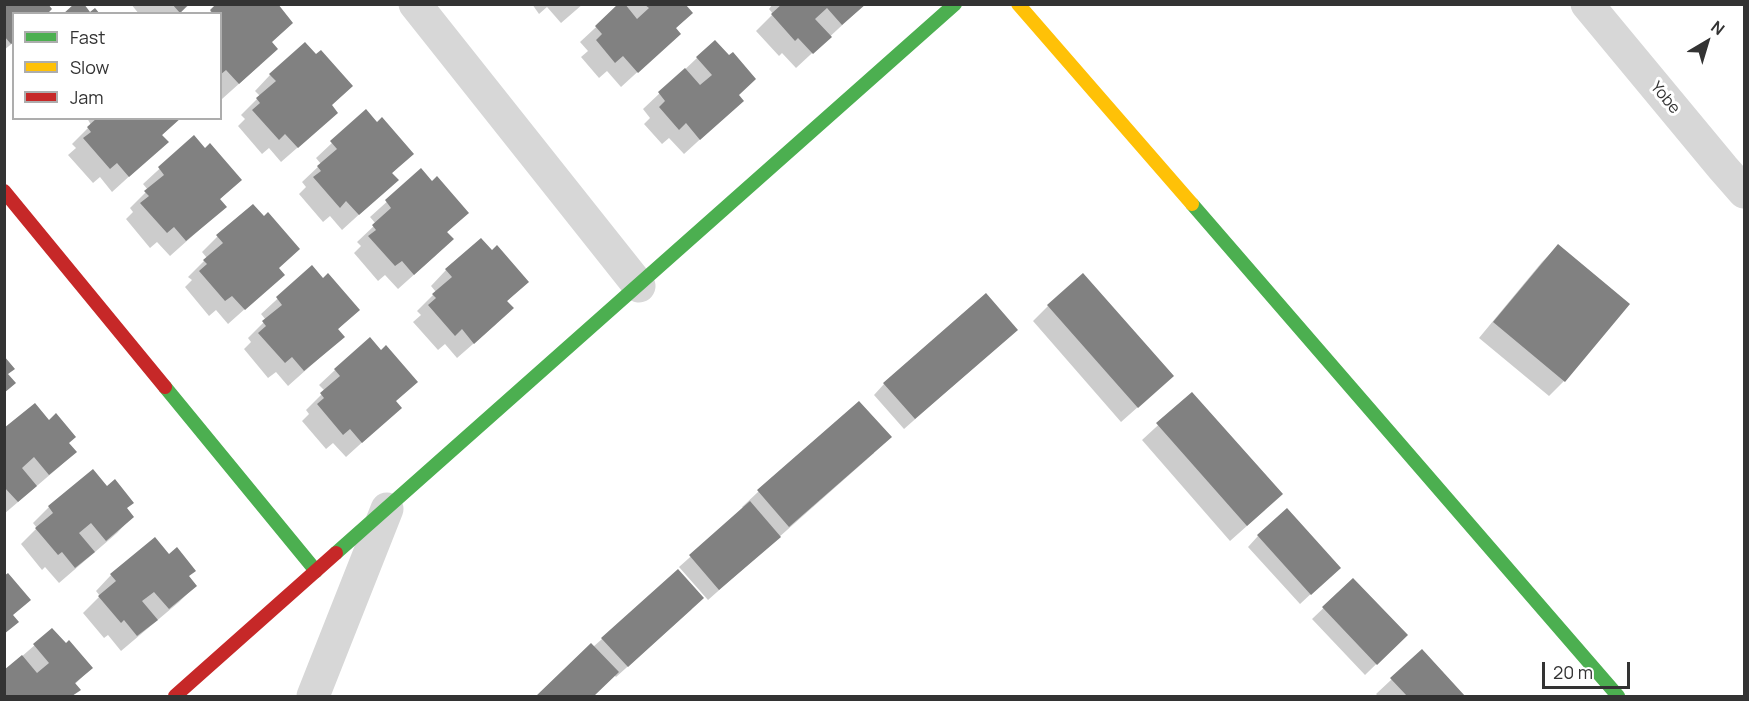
<!DOCTYPE html>
<style>
body{margin:0}
#map{position:relative;width:1749px;height:701px;overflow:hidden;background:#fff;font-family:Manrope,sans-serif}
canvas{display:block}
.frame{position:absolute;inset:0;border:6px solid #333;pointer-events:none}
.legend{position:absolute;left:12px;top:12px;width:210px;height:108px;box-sizing:border-box;background:#fff;border:2px solid #adadad;margin:0;padding:8px 10px;list-style:none;font-size:18px;color:#333}
.legend li{display:flex;align-items:center;gap:12px;height:30px}
.legend b{width:30px;border:2px solid #adadad}
.north{position:absolute;left:1677px;top:12px;width:60px;height:60px;-webkit-text-stroke:4px #fff;paint-order:stroke;rotate:38deg;font-size:16px;font-weight:700;line-height:24px;text-align:center;color:#333}
.north::after{content:'';display:block;margin:auto;width:21px;height:27px;background:#333;clip-path:polygon(50% 0,100% 100%,50% 72%,0 100%)}
.scale{position:absolute;left:1542px;top:662px;width:88px;height:27px;box-sizing:border-box;border:3px solid #333;border-top:0;padding-left:8px;font-size:18px;line-height:21px;white-space:nowrap;color:#333;-webkit-text-stroke:4px #fff;paint-order:stroke}
</style>
<div id="map">
<canvas width="1749" height="701"></canvas>
<div class="frame"></div>
<ul class="legend">
<li><b style="height:8px;background:#4caf50"></b>Fast</li>
<li><b style="height:8px;background:#ffc107"></b>Slow</li>
<li><b style="height:8px;background:#c62828"></b>Jam</li>
</ul>
<div class="north">N</div>
<div class="scale">20 m</div>
</div>
<script>
const ctx = document.querySelector('canvas').getContext('2d');
ctx.lineJoin = 'round';
function fill(path, color) { ctx.fillStyle = color; ctx.fill(path, 'evenodd'); }
const toPath = rows => new Path2D(rows.map(r => 'M' + r).join(''));
function trace(path, color, width, dash) { ctx.strokeStyle = color; ctx.lineWidth = width; ctx.lineCap = dash ? 'butt' : 'round'; ctx.setLineDash(dash || []); ctx.stroke(path); }
function label(font, color, halo, rows, align = 'center') {
  ctx.font = font + ' Manrope,sans-serif'; ctx.lineWidth = 6; ctx.setLineDash([]); ctx.textBaseline = 'middle'; ctx.strokeStyle = halo; ctx.fillStyle = color; for (const [text, x, y, turn = 0] of rows) {
    ctx.save(); ctx.translate(x, y); ctx.rotate((+turn || 0) * Math.PI / 180); ctx.textAlign = isNaN(turn) ? turn : align; if (halo) ctx.strokeText(text, 0, 0); ctx.fillText(text, 0, 0); ctx.restore();
  }
}
const shadow = toPath([
 [4,4,14,14,14,42,4,50],
 [131,4,190,4,179,14,139,14],
 [218,4,260,65,222,99,220,97,220,14,208,14],
 [532,4,583,4,561,23,547,7,539,14],
 [621,4,684,4,691,13,675,29,679,34,621,87,607,71,599,78,581,57,588,51,580,42],
 [773,4,865,4,796,68,782,53,779,56,756,31,773,14,769,9],
 [697,58,729,58,738,96,742,101,684,154,669,138,662,144,644,124,650,118,643,109],
 [270,75,330,106,320,128,281,162,269,148,262,154,238,126,245,119,241,115,260,96,255,91],
 [366,111,377,124,412,154,391,174,397,180,342,230,330,216,323,222,299,194,306,187,302,182,321,164,316,158],
 [87,118,180,118,161,136,167,142,112,192,100,177,93,183,68,155,76,148,72,144,91,125],
 [194,137,205,150,240,180,219,200,225,207,170,256,157,242,150,248,126,219,133,212,130,208,148,190,143,184],
 [421,171,432,183,467,213,446,233,436,255,398,289,385,275,378,281,354,253,361,246,357,242,376,224,370,217],
 [218,236,283,275,228,324,216,310,209,316,185,287,192,280,188,277,207,258,202,252],
 [1558,246,1564,381,1549,396,1479,338,1542,262],
 [492,252,527,282,506,302,496,324,457,358,445,344,438,350,413,322,421,315,417,311,436,292,431,286,446,270],
 [312,267,323,280,358,310,337,330,343,337,288,386,276,372,268,378,244,349,251,342,248,338,266,320,261,314],
 [1048,306,1156,391,1121,422,1033,321],
 [1005,340,904,429,874,395,884,384],
 [335,370,395,402,400,408,346,457,333,443,326,449,302,421,309,414,306,410,325,391,319,385],
 [1192,394,1265,510,1230,541,1142,440],
 [859,403,874,453,708,600,679,567,744,509,742,507,758,492],
 [4,430,68,443,75,452,59,467,4,514],
 [93,471,132,517,117,533,59,583,45,567,42,570,21,544,37,528,33,523,49,507],
 [1258,536,1328,578,1300,604,1248,547],
 [111,575,188,577,195,586,179,602,121,651,108,635,104,638,83,613,100,596,96,591],
 [1353,580,1406,635,1365,675,1312,619],
 [692,609,616,677,614,675,592,696,538,696,591,645,593,647,602,639],
 [52,630,91,668,74,685,79,689,72,696,4,696,4,672],
 [1422,651,1463,696,1378,696,1376,694]
]);
const building = toPath([
 [4,4,48,4,52,9,47,14,14,14,14,42,11,44,4,36],
 [74,4,84,4,90,12,95,8,100,14,63,14],
 [172,4,189,4,180,13],
 [216,4,278,4,293,23,272,42,278,49,239,84,226,70,220,75,220,14,213,14,210,10],
 [618,4,625,4,637,19,649,8,645,5,686,5,693,13,676,28,681,34,638,73,623,56,615,63,596,40,602,34,595,26],
 [782,4,866,4,842,25,827,8,815,19,832,37,813,54,798,38,795,41,771,14],
 [715,40,729,55,733,52,756,79,739,95,744,101,700,140,686,123,679,130,659,107,665,101,658,92,685,68,700,85,712,75,696,57],
 [305,42,316,54,321,50,353,86,332,105,338,113,298,148,285,134,279,140,252,110,260,103,256,98,276,81,269,74],
 [366,109,377,122,382,117,414,154,392,173,399,180,359,215,346,201,340,208,313,177,321,171,317,166,337,149,330,141],
 [97,118,181,118,162,135,169,142,129,177,117,163,110,169,83,138,91,132,87,127],
 [194,135,205,148,210,143,242,180,220,199,227,207,186,241,174,227,167,233,140,203,149,196,144,191,164,175,158,167],
 [421,168,432,181,437,176,469,213,447,232,454,239,414,275,402,261,395,266,368,236,376,230,372,225,391,208,385,200],
 [253,204,264,216,268,212,300,249,279,268,285,275,245,310,232,296,225,301,199,271,207,264,203,260,223,243,216,235],
 [481,238,492,250,497,245,529,282,507,301,514,308,474,344,462,329,455,336,428,305,436,298,432,294,452,277,445,269],
 [1558,244,1630,304,1565,382,1493,322],
 [312,265,323,278,328,273,360,310,338,329,345,337,304,371,292,357,285,363,258,333,266,326,262,321,282,305,276,297],
 [1083,273,1174,376,1138,408,1047,305],
 [986,293,1018,330,915,419,883,383],
 [370,337,381,350,386,345,418,382,396,401,402,408,362,443,350,429,343,435,317,404,324,398,320,393,340,376,334,369],
 [4,356,15,369,8,374,16,383,4,393],
 [1192,392,1283,494,1247,526,1156,423],
 [859,401,892,437,789,527,757,490],
 [35,403,49,420,56,413,76,437,69,443,77,452,49,475,34,457,22,468,37,486,18,502,4,487,4,428],
 [93,469,107,486,115,479,134,503,127,508,134,517,106,541,91,523,79,533,95,552,75,568,62,552,58,555,35,528,53,513,48,506],
 [750,501,781,537,719,590,689,555],
 [1287,508,1341,568,1311,595,1257,535],
 [155,537,169,554,177,547,196,571,189,576,197,586,169,609,154,592,142,601,158,620,137,636,124,620,121,623,98,596,116,581,110,574],
 [678,569,704,598,628,667,601,638],
 [8,573,31,600,13,615,19,622,4,634,4,576],
 [1353,578,1408,635,1377,665,1322,607],
 [52,628,66,643,69,640,93,668,75,683,81,690,72,696,4,696,4,670,22,655,37,673,49,663,33,644],
 [591,643,619,672,594,696,536,696],
 [1422,649,1465,696,1407,696,1390,678]
]);
const street = toPath([
 [415,4,639,286],
 [1587,4,1723,168,1744,192],
 [313,696,387,509]
]);
const fast = toPath([
 [1192,204,1618,696],
 [165,387,316,571],
 [336,553,955,4]
]);
const slow = toPath([
 [1018,4,1192,204]
]);
const jam = toPath([
 [4,191,165,387],
 [175,696,336,553]
]);
const streetNames = [
 ["Yobe",1665,98,50]
];
fill(shadow, '#0003');
fill(building, '#818181');
trace(street, '#d7d7d7', 33);
trace(fast, '#4caf50', 14);
trace(slow, '#ffc107', 14);
trace(jam, '#c62828', 14);
label('16px', '#333', '#fff', streetNames);
</script>
